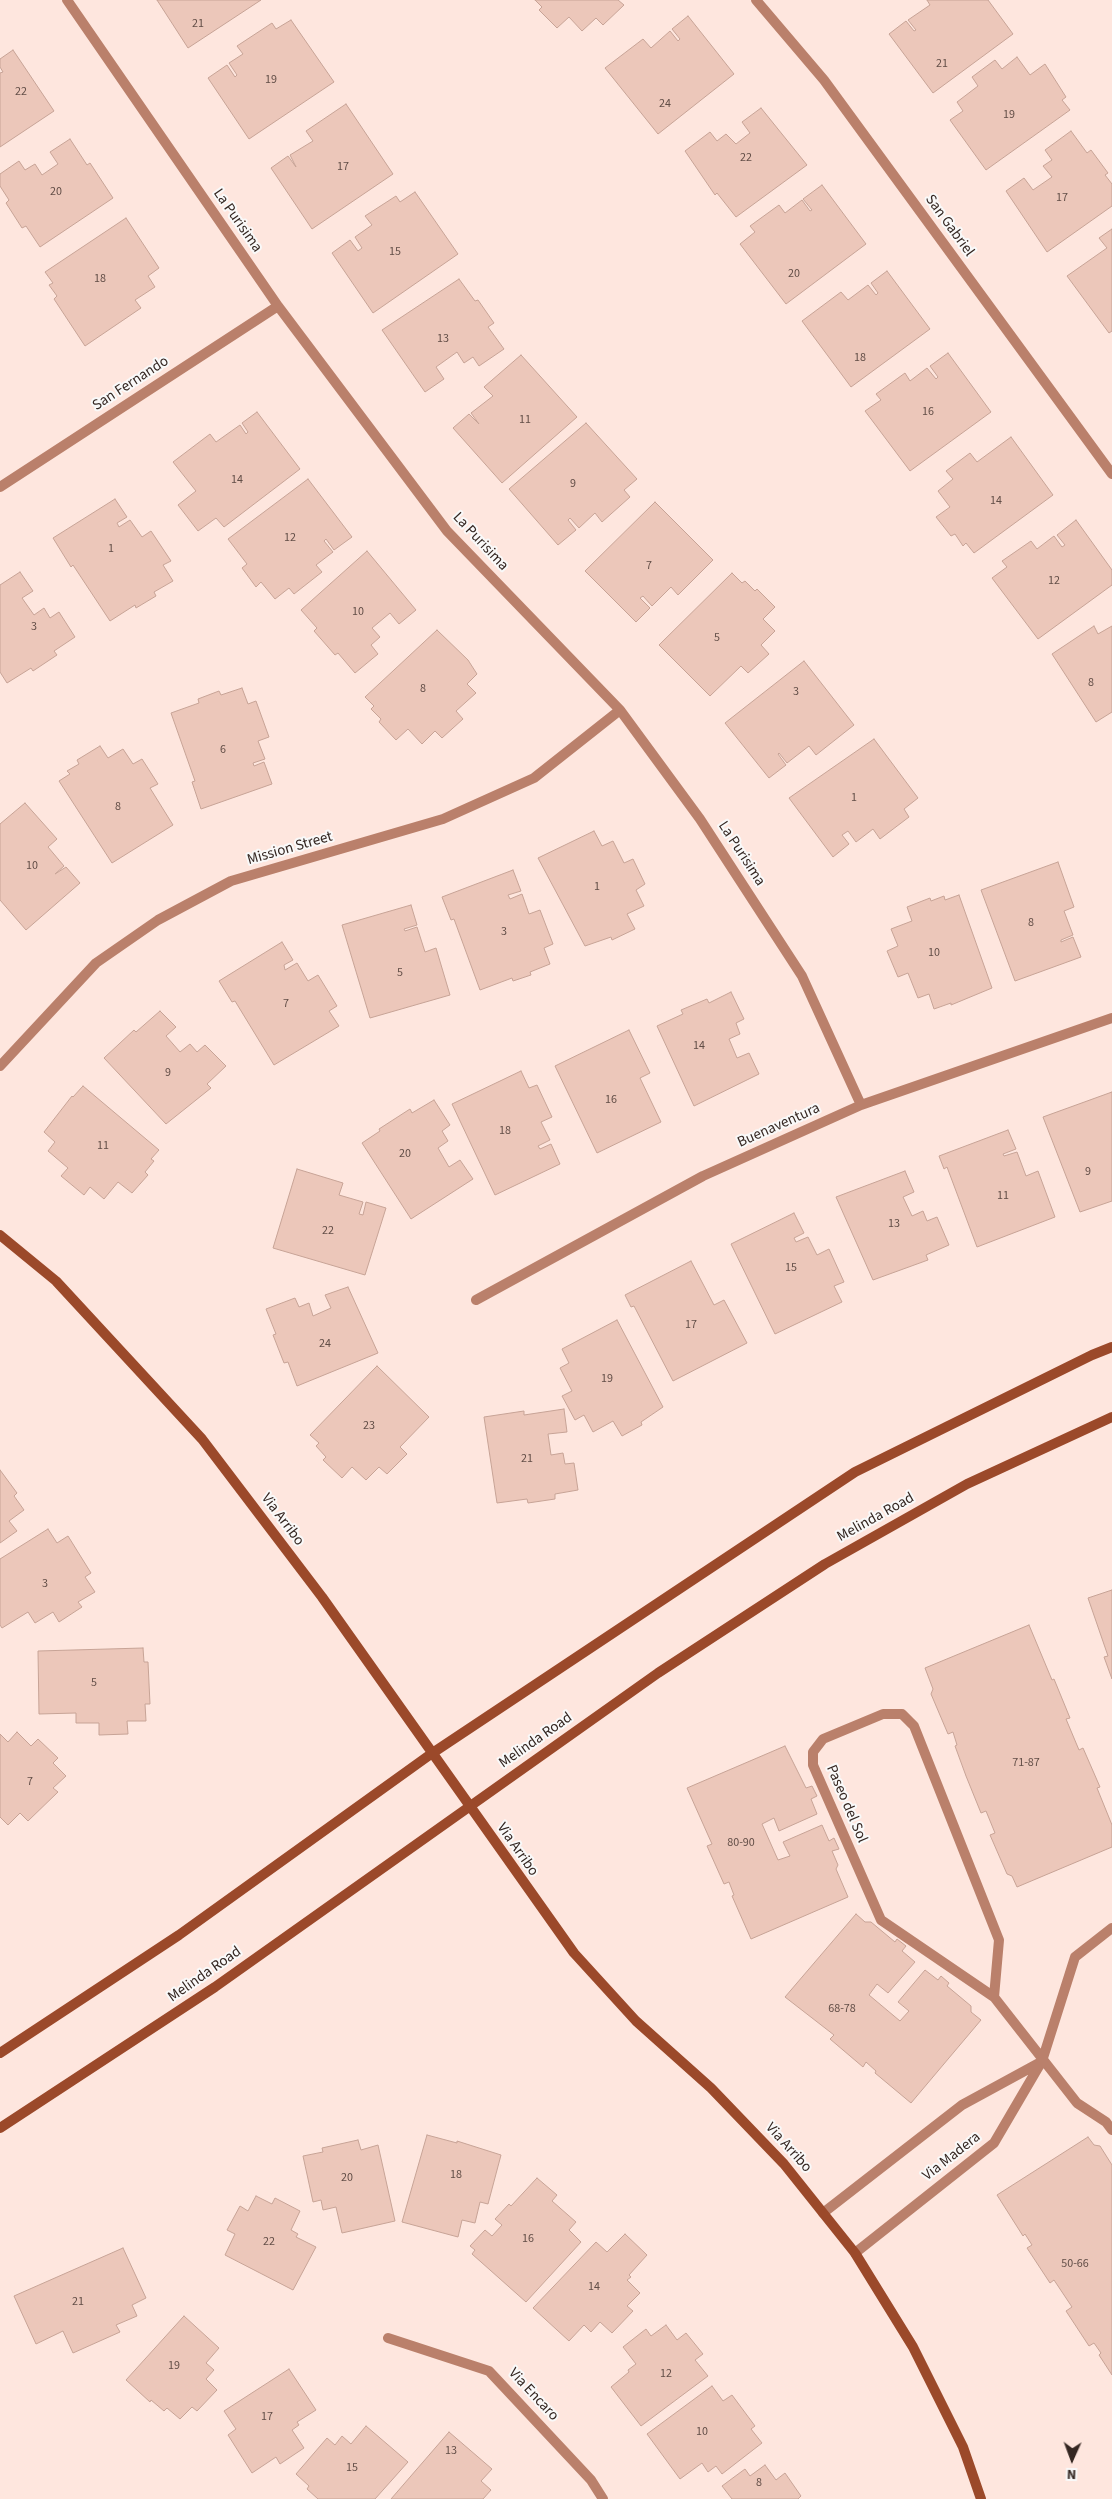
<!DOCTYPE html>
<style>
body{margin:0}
#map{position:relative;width:1112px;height:2499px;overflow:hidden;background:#fee6de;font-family:"Source Sans 3",sans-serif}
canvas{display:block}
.north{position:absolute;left:1047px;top:2434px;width:50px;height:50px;-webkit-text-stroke:4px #f9f9f9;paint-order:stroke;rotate:182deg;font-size:14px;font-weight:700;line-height:20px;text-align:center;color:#342621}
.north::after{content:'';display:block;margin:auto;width:18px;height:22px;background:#342621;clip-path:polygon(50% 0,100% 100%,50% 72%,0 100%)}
</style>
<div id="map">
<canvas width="1112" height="2499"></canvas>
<div class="north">N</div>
</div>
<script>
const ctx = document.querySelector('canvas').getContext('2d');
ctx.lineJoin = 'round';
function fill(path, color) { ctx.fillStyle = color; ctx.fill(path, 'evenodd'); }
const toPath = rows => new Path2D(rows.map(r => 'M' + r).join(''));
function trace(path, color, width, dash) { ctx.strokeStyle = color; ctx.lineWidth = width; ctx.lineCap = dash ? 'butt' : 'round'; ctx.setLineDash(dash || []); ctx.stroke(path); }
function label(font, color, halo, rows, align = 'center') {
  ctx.font = font + ' "Source Sans 3",sans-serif'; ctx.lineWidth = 4; ctx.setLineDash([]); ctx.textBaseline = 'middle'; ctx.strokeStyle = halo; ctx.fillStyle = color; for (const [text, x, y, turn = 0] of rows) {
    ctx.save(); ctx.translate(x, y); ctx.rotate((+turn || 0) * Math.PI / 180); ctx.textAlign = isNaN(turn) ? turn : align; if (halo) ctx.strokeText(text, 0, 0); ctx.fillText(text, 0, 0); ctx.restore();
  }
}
const building = toPath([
 [157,0,261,0,188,48,157,0],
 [535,0,618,0,624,5,603,25,596,18,582,31,569,17,557,28,539,10,542,7,535,0],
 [927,0,988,0,1013,34,933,93,889,34,906,21,914,31,916,30,908,20,930,5,927,0],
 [688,16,734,74,658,134,605,68,643,39,651,48,670,31,678,41,680,39,672,29,688,16],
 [291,20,334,82,249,139,208,78,227,65,235,77,237,75,229,63,243,54,237,46,272,23,276,29,291,20],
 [13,50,54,111,0,147,0,73,3,72,0,67,0,59,13,50],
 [1017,57,1030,75,1045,64,1066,97,1062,100,1070,110,986,170,950,120,963,111,957,102,978,86,972,77,995,60,1002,69,1017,57],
 [346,104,393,174,312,229,271,168,288,156,296,167,290,155,313,141,306,131,346,104],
 [761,108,807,165,736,217,717,193,715,195,685,151,710,132,717,141,726,134,736,144,750,133,742,122,761,108],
 [1071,131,1087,153,1091,150,1108,173,1105,175,1112,184,1112,206,1047,252,1006,191,1024,178,1033,190,1052,177,1043,166,1052,160,1045,150,1071,131],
 [70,139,87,165,90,163,113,198,40,247,26,226,22,228,6,203,9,200,0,186,0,174,19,161,25,170,35,164,42,175,58,164,50,152,70,139],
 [822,185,866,244,786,304,740,244,755,232,750,226,779,205,785,213,802,200,810,211,812,210,803,199,822,185],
 [415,192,458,254,373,313,332,253,350,240,358,251,362,248,355,237,372,225,365,216,396,196,400,202,415,192],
 [126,218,159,268,148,276,155,287,135,300,141,308,85,346,54,299,57,296,49,285,53,283,45,272,126,218],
 [1112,229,1112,331,1109,333,1067,276,1107,248,1099,238,1112,229],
 [887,271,930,329,851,387,802,321,841,292,848,300,868,285,876,295,878,293,871,283,887,271],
 [459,279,475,301,478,300,494,323,488,327,504,349,479,366,473,357,464,363,457,352,436,367,444,379,425,392,382,330,459,279],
 [948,353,991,412,910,471,865,411,881,400,876,394,905,373,910,381,927,368,936,379,938,377,930,366,948,353],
 [521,355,577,417,502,483,453,428,469,414,479,424,471,413,493,396,484,387,521,355],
 [257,412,300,469,224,527,216,518,198,531,178,505,196,491,173,462,210,434,216,442,240,425,246,434,248,432,242,423,257,412],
 [586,423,637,479,624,490,630,497,602,522,595,513,579,528,570,518,568,520,576,530,558,545,509,489,586,423],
 [1011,437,1053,495,974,553,966,543,963,546,955,534,951,536,936,517,950,507,938,491,953,479,946,471,970,453,977,462,1011,437],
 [308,479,352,537,334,550,326,539,324,541,333,552,316,565,322,572,294,594,289,588,275,599,261,582,256,587,242,568,247,564,228,539,308,479],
 [115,499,127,517,117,523,119,527,130,520,142,537,151,531,171,561,163,565,173,581,154,592,156,596,136,608,135,605,110,621,73,565,71,567,53,538,115,499],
 [655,502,713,560,678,595,671,587,652,606,643,596,640,598,650,608,636,622,585,571,655,502],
 [1076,520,1112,570,1112,585,1038,639,992,578,1007,567,1002,561,1031,541,1037,549,1054,536,1062,547,1065,545,1057,535,1076,520],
 [367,551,416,610,399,624,390,613,372,628,380,637,371,645,378,654,355,673,338,653,335,655,314,631,317,628,301,610,367,551],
 [20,572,33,591,22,598,34,615,44,608,50,618,59,612,75,637,54,651,57,655,33,671,31,668,7,683,0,672,0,585,20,572],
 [732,573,742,583,745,581,755,591,757,589,775,607,763,619,775,631,761,645,769,654,748,673,741,666,710,696,659,645,732,573],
 [1094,626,1098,634,1112,626,1112,712,1096,722,1052,654,1094,626],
 [437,630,468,660,477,674,467,684,476,693,456,711,463,719,442,738,435,731,422,744,408,729,396,740,379,722,381,719,371,709,374,706,365,697,437,630],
 [804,661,854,725,816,755,809,746,787,763,779,753,778,754,786,765,769,778,725,723,804,661],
 [242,688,248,704,256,701,269,737,258,741,265,759,253,763,254,766,264,762,272,784,201,809,192,782,195,781,171,713,199,703,198,699,219,691,221,695,242,688],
 [874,739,918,798,904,809,909,817,880,839,873,829,856,842,848,831,842,835,849,844,833,857,789,798,874,739],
 [100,746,108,758,123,749,133,764,142,759,158,784,150,788,173,825,112,863,59,781,70,774,67,771,79,764,77,760,100,746],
 [25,803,57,839,48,847,64,866,55,874,66,867,80,883,26,930,0,900,0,824,25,803],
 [594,831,602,846,613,841,624,863,633,859,645,884,636,890,644,906,627,914,635,929,612,940,611,937,585,946,538,858,594,831],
 [1058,862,1074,907,1064,911,1073,935,1061,940,1061,942,1073,937,1081,957,1015,981,981,890,1058,862],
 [513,870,521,891,508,895,510,899,522,894,529,914,540,910,553,944,544,948,550,964,530,972,531,975,513,981,512,978,480,990,454,919,451,920,442,897,513,870],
 [959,895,992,988,951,1005,951,1003,934,1009,929,994,918,998,908,973,898,977,887,951,898,946,891,929,912,921,907,907,930,898,931,901,944,896,945,900,959,895],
 [411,905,417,925,404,929,405,931,417,927,425,952,436,948,450,995,370,1018,342,925,411,905],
 [282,942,293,960,284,965,285,970,297,963,308,981,318,975,337,1006,329,1011,339,1026,274,1065,235,1001,232,1002,219,981,282,942],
 [731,992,744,1019,736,1023,740,1034,729,1039,737,1058,749,1053,759,1074,694,1106,657,1026,683,1014,681,1010,707,999,709,1003,731,992],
 [160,1011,176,1027,166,1036,180,1052,190,1044,197,1052,205,1045,226,1066,207,1084,211,1088,166,1124,104,1058,134,1030,136,1032,160,1011],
 [629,1030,650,1073,640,1078,661,1122,597,1153,555,1066,629,1030],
 [521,1071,529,1088,537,1085,552,1117,541,1122,550,1140,538,1146,540,1149,551,1144,560,1164,495,1195,452,1104,521,1071],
 [83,1086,159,1150,151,1159,154,1161,145,1172,148,1175,132,1193,118,1182,104,1199,90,1187,84,1195,61,1176,68,1168,48,1151,55,1142,44,1132,72,1096,73,1097,83,1086],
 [1112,1092,1112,1201,1080,1212,1043,1117,1112,1092],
 [434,1100,450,1125,442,1131,448,1141,438,1148,449,1167,460,1160,473,1179,411,1219,362,1143,380,1131,379,1129,410,1109,412,1113,434,1100],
 [1008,1130,1016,1149,1003,1154,1004,1156,1017,1152,1026,1176,1038,1171,1055,1217,977,1247,947,1167,944,1169,939,1156,1008,1130],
 [297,1169,343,1183,339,1195,363,1202,359,1214,363,1215,366,1202,386,1208,365,1275,273,1248,297,1169],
 [905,1171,914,1192,903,1197,912,1216,923,1211,927,1221,937,1217,949,1245,926,1255,928,1260,873,1280,836,1197,905,1171],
 [794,1213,804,1233,794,1238,796,1242,808,1237,817,1255,829,1249,844,1282,834,1286,842,1302,775,1334,731,1244,794,1213],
 [691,1261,714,1305,724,1300,747,1343,673,1381,634,1306,631,1307,625,1295,691,1261],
 [348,1287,378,1353,297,1386,288,1362,284,1363,273,1335,276,1334,266,1309,295,1298,299,1307,309,1303,313,1316,331,1308,325,1295,348,1287],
 [617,1320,663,1407,641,1422,642,1425,622,1436,613,1421,593,1432,584,1415,575,1420,562,1396,572,1391,560,1368,569,1363,562,1349,617,1320],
 [377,1366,429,1417,400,1447,407,1454,387,1474,379,1467,366,1480,352,1467,342,1478,323,1460,326,1457,316,1446,319,1443,310,1435,377,1366],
 [564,1409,567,1432,548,1434,551,1455,563,1453,565,1464,574,1463,578,1490,555,1494,555,1499,528,1503,527,1499,497,1503,484,1417,524,1411,524,1415,564,1409],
 [0,1470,17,1493,14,1496,24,1510,9,1521,17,1531,0,1543,0,1470],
 [48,1529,57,1543,68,1536,91,1573,85,1577,95,1592,78,1602,82,1607,59,1622,53,1612,35,1623,28,1612,2,1628,0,1625,0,1559,48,1529],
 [1112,1590,1112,1679,1104,1657,1108,1656,1088,1598,1112,1590],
 [1029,1625,1052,1680,1054,1679,1070,1718,1066,1719,1079,1750,1083,1748,1100,1787,1097,1788,1112,1825,1112,1847,1017,1887,1012,1876,1007,1874,990,1835,995,1833,986,1811,981,1813,966,1776,955,1746,957,1745,953,1732,948,1734,931,1694,933,1689,925,1668,1029,1625],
 [143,1648,144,1662,148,1662,150,1704,145,1704,146,1721,127,1721,128,1734,99,1735,99,1723,76,1723,76,1713,39,1714,38,1651,143,1648],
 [17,1732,31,1746,38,1739,58,1758,53,1763,66,1776,53,1788,58,1792,28,1821,20,1813,8,1825,0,1817,0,1734,8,1742,17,1732],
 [785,1746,806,1788,812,1786,817,1796,811,1799,817,1814,779,1831,774,1818,762,1824,778,1860,790,1856,783,1842,822,1825,829,1841,834,1838,839,1849,832,1851,838,1865,836,1869,848,1897,751,1939,732,1896,734,1895,729,1882,724,1884,707,1846,712,1844,687,1788,785,1746],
 [856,1914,865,1922,871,1922,895,1942,897,1939,906,1946,902,1951,915,1962,888,1993,877,1984,869,1995,900,2021,909,2011,898,2002,925,1970,938,1980,941,1976,949,1983,947,1986,971,2006,971,2012,981,2020,911,2103,875,2073,876,2071,866,2062,863,2067,830,2039,834,2035,785,1997,856,1914],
 [427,2135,457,2143,457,2141,501,2155,488,2204,480,2202,475,2223,462,2220,458,2237,402,2222,427,2135],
 [1088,2137,1094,2145,1100,2146,1112,2165,1112,2375,1099,2355,1101,2353,1094,2343,1089,2346,1066,2311,1072,2307,1054,2280,1050,2283,1027,2248,1032,2245,1025,2234,1023,2236,997,2195,1088,2137],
 [358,2140,361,2150,378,2145,395,2221,342,2233,336,2207,323,2210,321,2200,313,2202,303,2156,323,2152,322,2148,358,2140],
 [537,2178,557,2195,552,2201,576,2222,569,2230,581,2242,526,2302,472,2254,475,2250,470,2246,485,2230,492,2236,502,2225,495,2219,509,2204,511,2206,537,2178],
 [256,2196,272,2204,275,2198,300,2211,291,2230,298,2234,296,2237,316,2247,293,2290,225,2255,235,2234,227,2230,240,2206,248,2211,256,2196],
 [625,2234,647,2255,629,2275,631,2277,627,2280,640,2293,627,2306,633,2311,612,2333,600,2322,591,2332,584,2325,569,2341,533,2308,596,2242,607,2252,625,2234],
 [123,2248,146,2298,132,2305,137,2316,116,2325,120,2332,73,2353,63,2331,36,2344,14,2296,123,2248],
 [184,2316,219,2348,206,2363,214,2370,206,2379,217,2390,197,2411,192,2407,180,2419,167,2408,164,2411,151,2400,150,2402,126,2380,184,2316],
 [666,2325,677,2340,686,2333,703,2354,695,2360,708,2376,641,2426,611,2387,629,2372,628,2370,636,2364,623,2347,646,2329,651,2336,666,2325],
 [289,2369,316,2410,297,2422,299,2425,292,2430,304,2448,280,2464,276,2457,252,2473,228,2435,236,2429,224,2411,289,2369],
 [712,2386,723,2401,732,2395,755,2426,751,2429,762,2443,722,2474,716,2466,708,2472,702,2463,680,2479,647,2434,712,2386],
 [366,2426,408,2462,375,2499,318,2499,307,2489,309,2486,296,2474,327,2438,335,2445,342,2436,351,2444,366,2426],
 [449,2432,492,2469,481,2481,491,2490,483,2499,391,2499,449,2432],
 [765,2465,776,2480,785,2473,801,2496,798,2499,732,2499,722,2486,745,2469,750,2476,765,2465]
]);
const street = toPath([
 [67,0,278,306,447,531,620,710,700,819,802,976,861,1105],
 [756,0,824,80,1112,474],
 [0,487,278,306],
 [0,1066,96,963,158,920,231,881,443,819,534,778,620,710],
 [476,1300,703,1176,861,1105,1112,1018],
 [994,1997,999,1940,914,1726,902,1714,883,1714,823,1739,813,1752,813,1765,881,1920,994,1997,1077,2103,1106,2122,1112,2130],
 [823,2213,962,2105,1041,2062],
 [855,2253,994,2143,1042,2061,1075,1957,1112,1928],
 [388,2338,489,2371,591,2480,603,2499]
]);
const secondary = toPath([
 [0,1235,56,1281,202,1439,322,1597,574,1953,636,2021,711,2088,784,2164,855,2253,913,2347,963,2447,981,2499],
 [0,2053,179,1935,431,1754,855,1472,1092,1355,1112,1347],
 [0,2128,215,1987,658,1673,825,1564,967,1484,1112,1417]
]);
const numberNames = [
 ["21",198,24],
 ["21",942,64],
 ["19",271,80],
 ["22",21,92],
 ["24",665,104],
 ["19",1009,115],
 ["22",746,158],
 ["17",343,167],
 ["20",56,192],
 ["17",1062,198],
 ["15",395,252],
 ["20",794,274],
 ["18",100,279],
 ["13",443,339],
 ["18",860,358],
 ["16",928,412],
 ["11",525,420],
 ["14",237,480],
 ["9",573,484],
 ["14",996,501],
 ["12",290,538],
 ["1",111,549],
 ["7",649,566],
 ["12",1054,581],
 ["10",358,612],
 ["3",34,627],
 ["5",717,638],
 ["8",1091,683],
 ["8",423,689],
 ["3",796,692],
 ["6",223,750],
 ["1",854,798],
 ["8",118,807],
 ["10",32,866],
 ["1",597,887],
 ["8",1031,923],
 ["3",504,932],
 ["10",934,953],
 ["5",400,973],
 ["7",286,1004],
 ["14",699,1046],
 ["9",168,1073],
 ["16",611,1100],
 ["18",505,1131],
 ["11",103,1146],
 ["20",405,1154],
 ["9",1088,1172],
 ["11",1003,1196],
 ["13",894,1224],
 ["22",328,1231],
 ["15",791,1268],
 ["17",691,1325],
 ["24",325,1344],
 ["19",607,1379],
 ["23",369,1426],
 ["21",527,1459],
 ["3",45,1584],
 ["5",94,1683],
 ["71-87",1026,1763],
 ["7",30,1782],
 ["80-90",741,1843],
 ["68-78",842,2009],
 ["18",456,2175],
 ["20",347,2178],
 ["16",528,2239],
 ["22",269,2242],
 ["50-66",1075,2264],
 ["14",594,2287],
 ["21",78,2302],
 ["19",174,2366],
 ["12",666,2374],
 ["17",267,2417],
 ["10",702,2432],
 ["13",451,2451],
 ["15",352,2468],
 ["8",759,2483]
];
const streetNames = [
 ["La Purisima",237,221,55],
 ["San Gabriel",949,226,54],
 ["San Fernando",131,384,-33],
 ["La Purisima",480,542,47],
 ["Mission Street",290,849,-16],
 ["La Purisima",741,854,57],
 ["Buenaventura",779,1126,-24],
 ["Melinda Road",876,1518,-29],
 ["Via Arribo",282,1520,53],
 ["Melinda Road",536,1741,-35],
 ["Paseo del Sol",846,1804,67],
 ["Via Arribo",517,1850,55],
 ["Melinda Road",205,1975,-35],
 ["Via Arribo",788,2148,48],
 ["Via Madera",952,2157,-38],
 ["Via Encaro",533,2395,47]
];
fill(building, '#ecc7ba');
trace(building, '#c7a396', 1);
trace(street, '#ba806b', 10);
trace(secondary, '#9b492a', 10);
label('12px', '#624e47', null, numberNames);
label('15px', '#342621', '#f9f9f9', streetNames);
</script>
